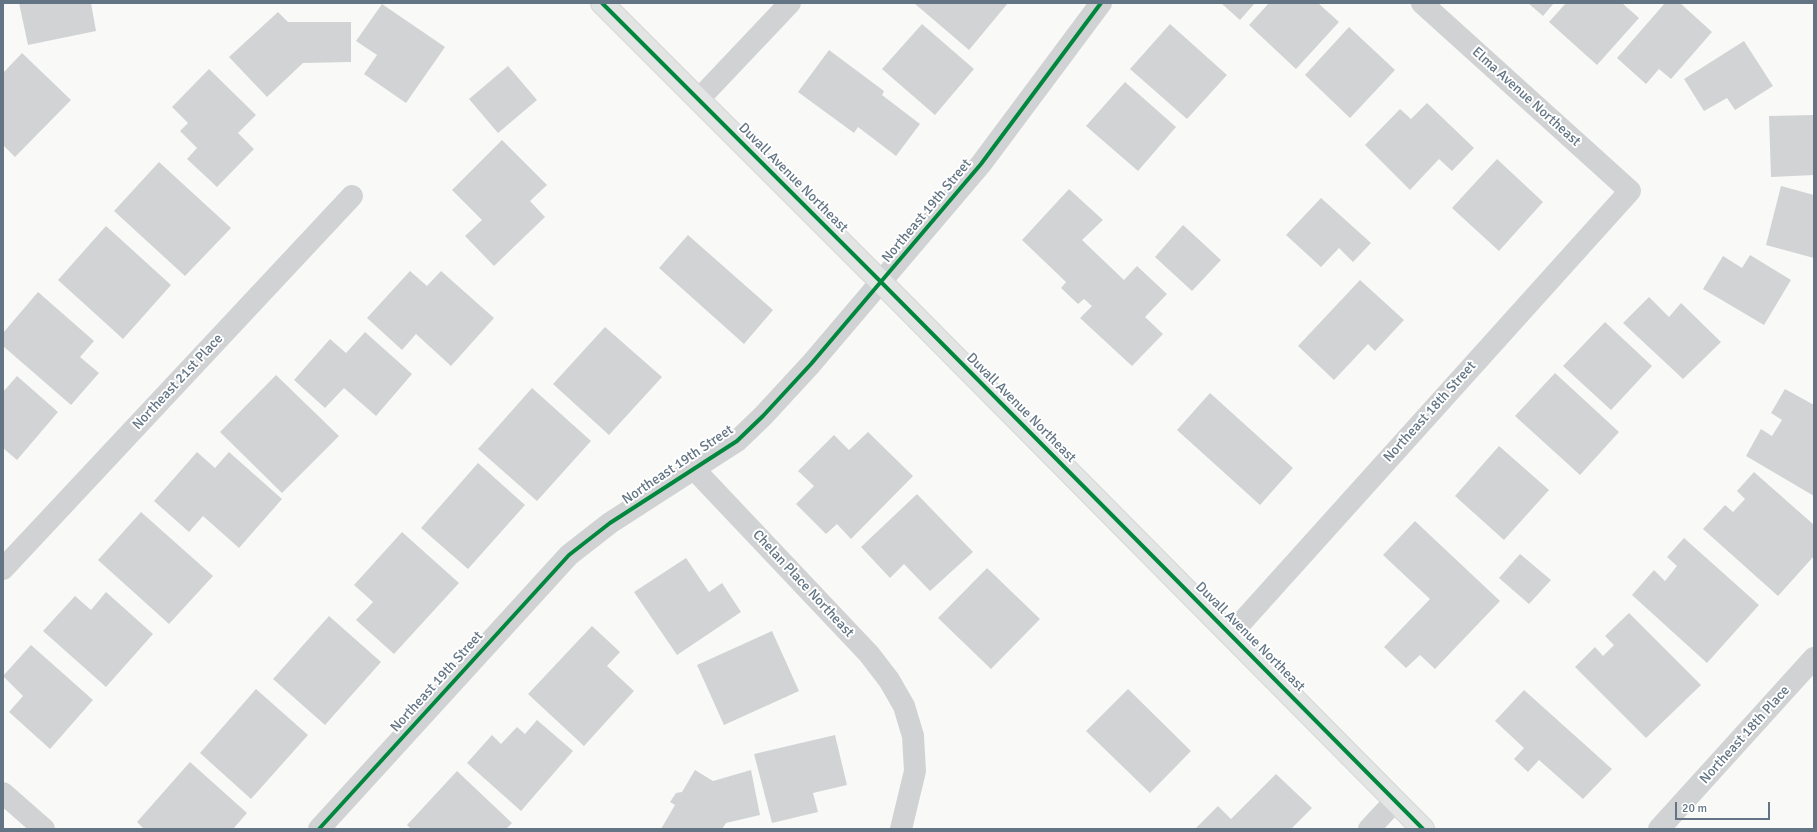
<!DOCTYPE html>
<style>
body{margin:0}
#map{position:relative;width:1817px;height:832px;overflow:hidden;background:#f9f9f8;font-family:Signika,sans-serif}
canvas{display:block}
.frame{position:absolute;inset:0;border:4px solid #637584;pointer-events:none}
.scale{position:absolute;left:1675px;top:802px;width:95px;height:18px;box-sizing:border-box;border:2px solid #637584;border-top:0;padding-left:5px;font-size:12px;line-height:14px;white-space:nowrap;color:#637584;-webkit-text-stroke:3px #fff;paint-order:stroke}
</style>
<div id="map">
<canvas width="1817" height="832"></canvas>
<div class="frame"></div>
<div class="scale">20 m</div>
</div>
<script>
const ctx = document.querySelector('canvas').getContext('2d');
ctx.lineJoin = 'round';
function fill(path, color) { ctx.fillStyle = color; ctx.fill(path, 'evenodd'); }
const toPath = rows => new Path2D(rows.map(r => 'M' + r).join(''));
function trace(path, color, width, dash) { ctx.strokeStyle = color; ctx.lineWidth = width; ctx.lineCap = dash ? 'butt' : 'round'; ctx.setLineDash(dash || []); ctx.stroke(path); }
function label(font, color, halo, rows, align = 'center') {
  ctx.font = font + ' Signika,sans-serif'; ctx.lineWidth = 4; ctx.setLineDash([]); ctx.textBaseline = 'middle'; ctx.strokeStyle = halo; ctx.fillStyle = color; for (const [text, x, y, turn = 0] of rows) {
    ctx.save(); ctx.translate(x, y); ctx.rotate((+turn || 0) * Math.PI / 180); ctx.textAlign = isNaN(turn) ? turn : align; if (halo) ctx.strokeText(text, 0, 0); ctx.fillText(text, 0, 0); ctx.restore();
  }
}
const building = toPath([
 [19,3,91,3,96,31,28,45],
 [914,3,1008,3,969,50],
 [1221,3,1255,3,1240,20],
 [1269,3,1318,3,1339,22,1296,69,1249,25],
 [1528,3,1554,3,1543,16],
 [1566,3,1622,3,1639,18,1597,65,1549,22],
 [1665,3,1680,3,1712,32,1671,79,1659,69,1646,84,1617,58],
 [382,4,445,47,406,103,364,74,377,55,356,41],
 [278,12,288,22,351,22,351,62,303,63,267,97,229,57],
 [922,24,974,69,935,115,882,69],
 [1170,24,1227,75,1187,119,1130,69],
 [1349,27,1395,70,1350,118,1305,75],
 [1744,41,1773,86,1735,110,1727,98,1704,111,1684,79],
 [829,50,884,91,882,95,920,124,896,156,858,127,854,133,798,92],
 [22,53,71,100,15,157,3,145,3,73],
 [508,66,537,100,498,133,469,99],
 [209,69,256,115,238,133,254,149,217,187,187,159,197,148,180,131,188,123,172,107],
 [1125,82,1176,127,1138,171,1086,126],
 [1427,103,1474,148,1452,171,1439,159,1410,190,1365,145,1400,109,1411,119],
 [1814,115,1814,175,1771,177,1769,116],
 [502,140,547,185,530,201,545,217,494,266,465,236,482,220,452,190],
 [1497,159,1543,202,1499,251,1452,208],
 [159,162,231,228,185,276,114,211],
 [1781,186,1814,195,1814,258,1766,245],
 [1069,189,1103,220,1082,240,1124,280,1137,266,1167,294,1145,317,1163,334,1132,366,1080,318,1092,306,1084,299,1078,304,1061,288,1066,282,1022,240],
 [1321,198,1371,243,1353,262,1339,248,1321,267,1286,235],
 [1183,225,1221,260,1192,291,1155,257],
 [106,226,171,285,123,339,58,280],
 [688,235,773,310,744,344,659,268],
 [1750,255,1791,280,1764,325,1703,289,1723,256,1742,268],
 [410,271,427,286,441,271,494,318,451,366,416,334,402,350,367,318],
 [1360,280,1404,320,1375,351,1368,344,1334,380,1298,346],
 [38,292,94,341,80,357,99,373,71,405,3,346,3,333],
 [1649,297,1669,317,1681,303,1721,342,1683,379,1623,323],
 [1605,322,1652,366,1611,410,1563,366],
 [605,327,662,377,609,435,553,384],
 [365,332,412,374,376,416,344,388,325,408,294,380,330,339,346,353],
 [1555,373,1619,432,1580,475,1515,416],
 [276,375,339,436,282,493,220,432],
 [17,376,58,412,17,460,3,448,3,392],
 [532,388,591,441,537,501,478,449],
 [1785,389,1814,405,1814,496,1746,456,1761,429,1772,436,1782,420,1771,413],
 [1210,393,1293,468,1260,505,1177,430],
 [868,432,913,476,851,539,837,524,826,534,796,504,814,486,798,471,834,435,849,450],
 [1499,446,1549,490,1504,540,1455,496],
 [197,452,215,468,229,452,282,499,239,548,203,516,189,532,154,501],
 [478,463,525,505,468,569,421,528],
 [1754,472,1814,525,1814,556,1778,596,1703,529,1725,505,1733,512,1745,499,1737,491],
 [917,494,973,552,930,591,904,564,890,578,861,547],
 [141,512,213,576,169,624,98,560],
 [1415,521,1500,601,1435,669,1420,655,1406,668,1384,647,1430,599,1383,555],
 [402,532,459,583,394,654,356,620,373,602,354,585],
 [1684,538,1759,605,1707,663,1632,595,1654,570,1665,581,1677,566,1667,557],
 [1520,554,1551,580,1529,604,1499,578],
 [686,558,709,592,722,583,741,612,677,655,634,592],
 [987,568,1040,619,991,669,938,618],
 [106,592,153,634,106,687,43,631,75,596,91,610],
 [1629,613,1701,685,1646,738,1575,667,1595,647,1603,656,1614,645,1605,636],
 [329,616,381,662,325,725,273,679],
 [592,626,620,652,607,666,634,691,584,746,528,694],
 [772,631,799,691,724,725,697,665],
 [31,645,93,700,50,749,9,712,23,696,3,676],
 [256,689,308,735,251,799,200,753],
 [1128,689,1191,751,1150,793,1086,731],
 [1524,690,1612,769,1583,799,1539,760,1528,772,1514,759,1524,748,1495,721],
 [537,720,573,751,521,811,467,763,492,735,501,744,517,727,525,734],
 [835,735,847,785,813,793,818,812,772,823,754,754],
 [190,762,247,813,233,829,144,829,137,822],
 [695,770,713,781,751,770,760,815,726,823,722,829,661,829,675,805,670,802,676,793,682,792],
 [457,771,512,823,506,829,411,829,407,825],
 [1276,774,1312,808,1291,829,1195,829,1218,806,1231,819]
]);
const minor = toPath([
 [699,99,790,3],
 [694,469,869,654,889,680,904,706,913,736,915,771,901,829],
 [3,569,352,196],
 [1231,634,1630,191,1422,3],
 [3,793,44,829],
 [319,829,569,555,610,523,737,441,763,416,811,364,981,164,1101,3],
 [1369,829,1395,801],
 [1659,829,1814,658]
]);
const major = toPath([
 [602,3,881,282,1423,829]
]);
const cycleway = toPath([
 [602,3,881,282,1423,829],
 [319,829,569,555,610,523,737,441,763,416,811,364,981,164,1101,3]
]);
const streetNames = [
 ["Elma Avenue Northeast",1526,97,42],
 ["Duvall Avenue Northeast",793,178,45],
 ["Northeast 19th Street",927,211,-50],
 ["Northeast 21st Place",178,382,-47],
 ["Duvall Avenue Northeast",1021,408,45],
 ["Northeast 18th Street",1430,412,-48],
 ["Northeast 19th Street",678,465,-34],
 ["Chelan Place Northeast",803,584,47],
 ["Duvall Avenue Northeast",1250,637,45],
 ["Northeast 19th Street",437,682,-48],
 ["Northeast 18th Place",1745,735,-48]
];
fill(building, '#d1d3d4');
trace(major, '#d6d7d7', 24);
trace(minor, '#d1d2d3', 22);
trace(major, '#e3e4e4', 22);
trace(cycleway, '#00873e', 4);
label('14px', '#637584', '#fff', streetNames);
</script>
